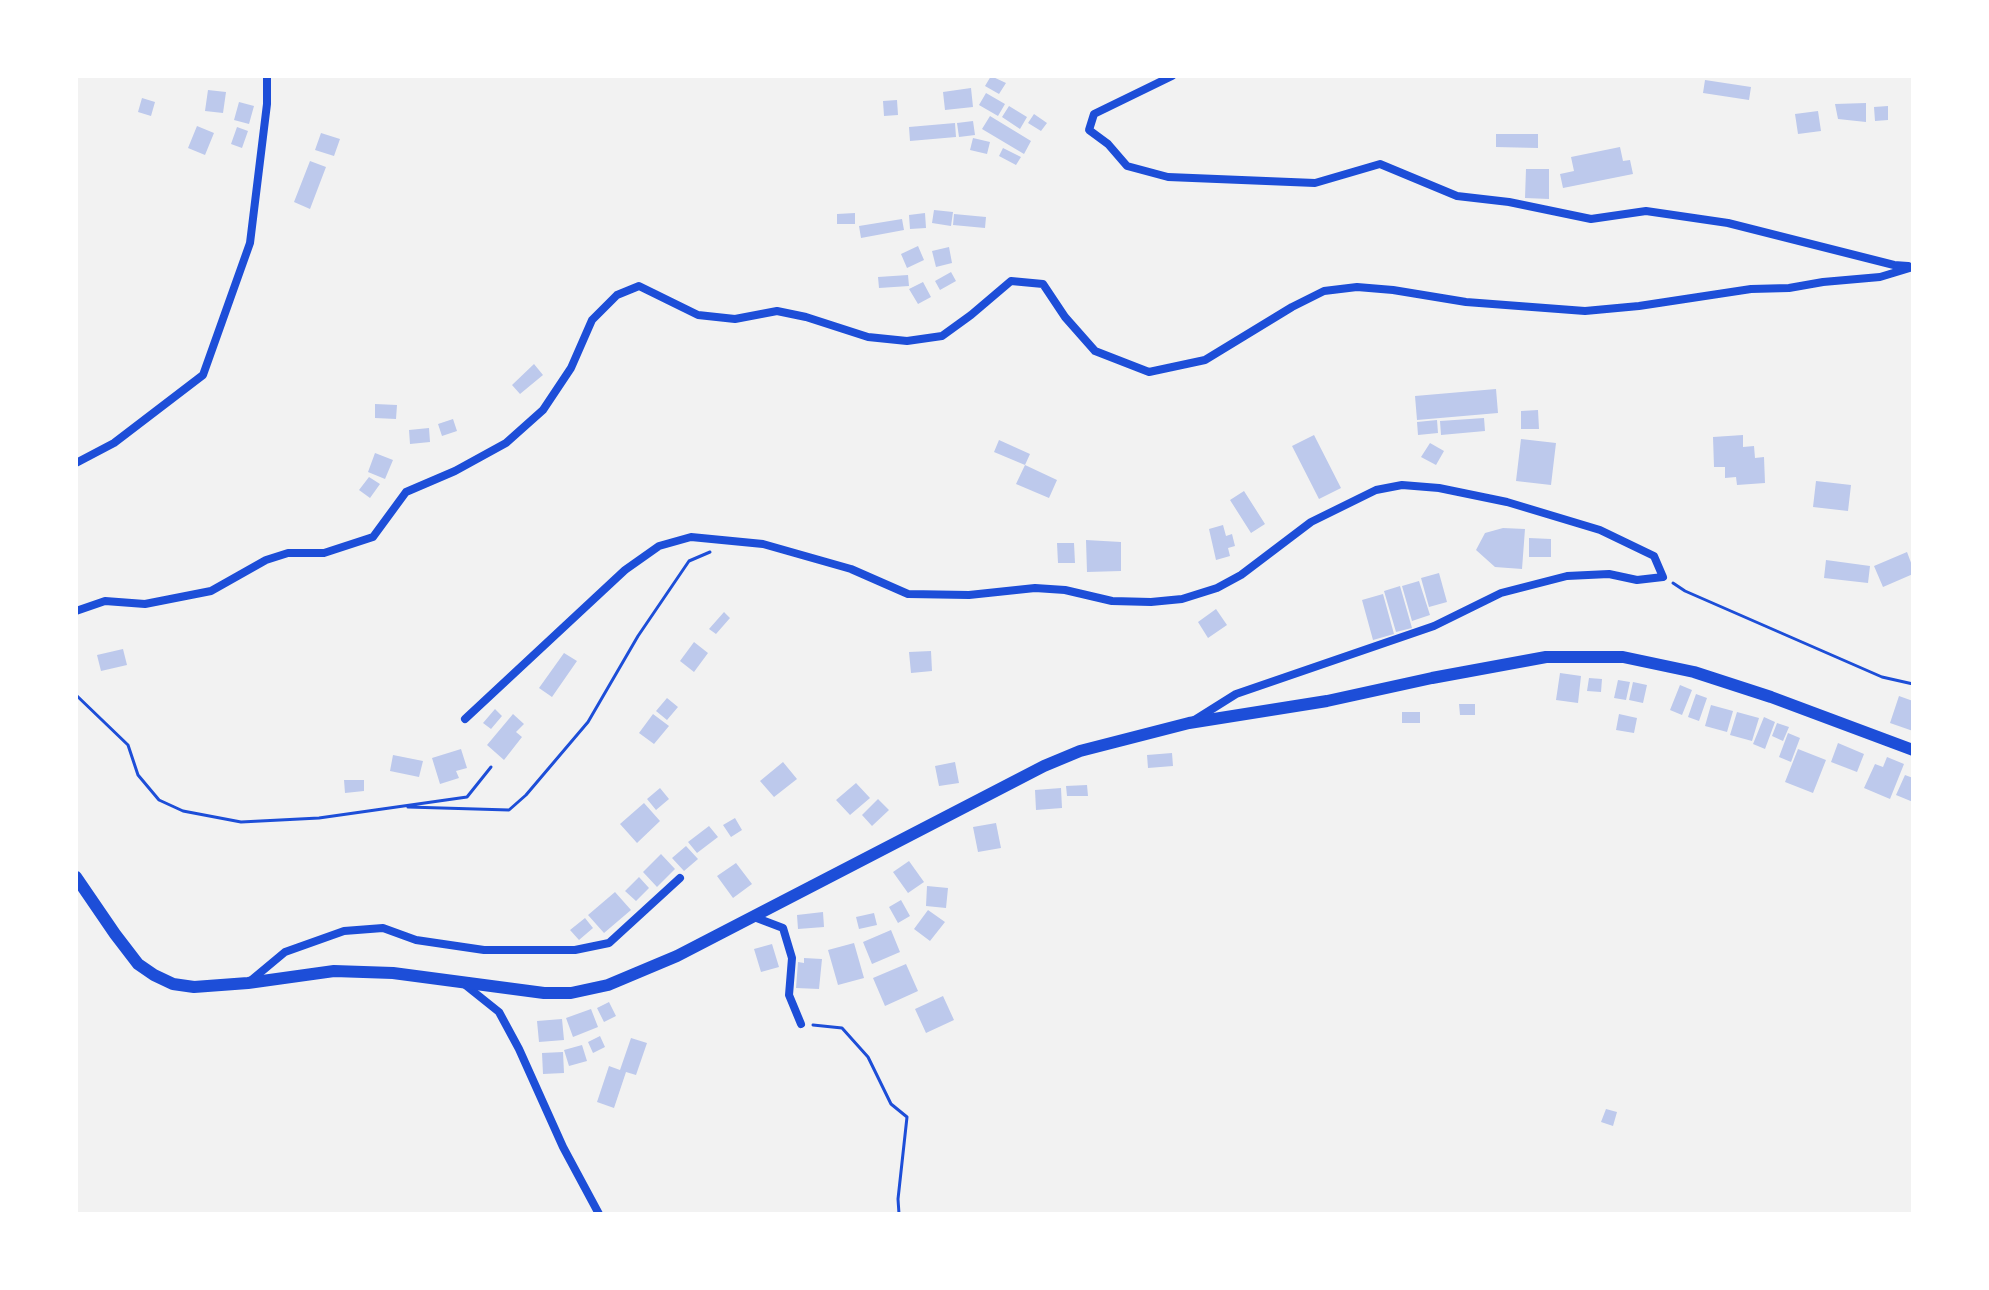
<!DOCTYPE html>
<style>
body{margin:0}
#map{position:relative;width:1989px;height:1290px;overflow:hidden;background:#f2f2f2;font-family:Quicksand,sans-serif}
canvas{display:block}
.frame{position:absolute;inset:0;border:78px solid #fff;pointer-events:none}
</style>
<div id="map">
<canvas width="1989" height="1290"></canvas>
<div class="frame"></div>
</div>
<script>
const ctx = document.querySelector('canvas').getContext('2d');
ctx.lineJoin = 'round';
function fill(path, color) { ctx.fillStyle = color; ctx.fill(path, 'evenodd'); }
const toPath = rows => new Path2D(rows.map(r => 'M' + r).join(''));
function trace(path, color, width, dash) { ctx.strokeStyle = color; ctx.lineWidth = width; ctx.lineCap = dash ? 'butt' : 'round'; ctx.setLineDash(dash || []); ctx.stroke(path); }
const building = toPath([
 [991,76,1006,83,999,94,985,86],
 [1705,80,1751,87,1749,100,1703,93],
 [971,88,973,107,945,110,943,92],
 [208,90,226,92,223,113,205,111],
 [986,93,1005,104,998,116,979,105],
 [142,98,155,102,151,116,138,112],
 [897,100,898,115,884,116,883,101],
 [239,102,254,106,249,124,234,120],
 [1866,103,1866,122,1838,119,1835,104],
 [1009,106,1027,117,1020,129,1002,117],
 [1888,106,1888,120,1875,121,1874,107],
 [1818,111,1821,131,1798,134,1795,114],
 [1034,114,1047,123,1041,131,1028,123],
 [990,116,1031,141,1024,154,982,129],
 [973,121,975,135,959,137,957,123],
 [955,123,956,137,910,141,909,127],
 [197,126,214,133,205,155,188,148],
 [237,127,248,131,242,148,231,144],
 [321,133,340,139,334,156,315,150],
 [1496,134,1538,134,1538,148,1496,147],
 [973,138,990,142,987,154,970,150],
 [1620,147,1623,161,1630,160,1633,174,1563,188,1560,174,1574,171,1571,157],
 [1003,148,1021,157,1016,165,999,156],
 [310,161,326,167,310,209,294,202],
 [1526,169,1549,169,1549,199,1525,198],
 [934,210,953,212,951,226,932,223],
 [855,213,855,224,837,224,837,214],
 [925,213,926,228,910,229,909,215],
 [954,214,986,217,985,228,953,225],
 [902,219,904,230,861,238,859,226],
 [918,246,924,260,907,268,901,254],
 [949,247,952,263,936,267,932,251],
 [951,272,956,281,940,290,935,281],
 [908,275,909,286,879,288,878,277],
 [923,282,931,297,918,304,909,289],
 [534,364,543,375,520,394,512,385],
 [1496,389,1498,413,1417,420,1415,396],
 [375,404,397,405,396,419,375,418],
 [1538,410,1539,429,1521,429,1521,411],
 [1484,418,1485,431,1441,435,1440,421],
 [453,419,457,431,442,436,438,424],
 [1437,420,1438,433,1418,435,1417,422],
 [429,428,430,442,410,444,409,430],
 [1314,435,1341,488,1319,499,1292,446],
 [1743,435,1743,447,1754,446,1755,458,1764,457,1765,483,1737,485,1736,477,1725,478,1725,467,1714,467,1713,437],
 [1521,439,1556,443,1551,485,1516,481],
 [999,440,1030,454,1025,465,994,452],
 [1430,443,1444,451,1436,465,1421,457],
 [375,453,393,460,385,479,368,472],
 [1025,465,1057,480,1049,498,1016,484],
 [369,477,380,484,370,498,359,490],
 [1816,481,1851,485,1848,511,1813,507],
 [1244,491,1265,524,1251,533,1230,500],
 [1223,525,1226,536,1232,534,1235,546,1228,548,1230,556,1216,560,1209,529],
 [1503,528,1525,529,1522,569,1495,567,1476,550,1485,533],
 [1529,538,1551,539,1551,557,1529,557],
 [1086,540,1121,542,1121,571,1087,572],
 [1057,543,1074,543,1075,563,1058,563],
 [1907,552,1913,568,1913,574,1883,587,1874,566],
 [1826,560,1870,566,1868,583,1824,578],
 [1439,573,1447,602,1429,607,1421,578],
 [1419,581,1430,615,1412,621,1402,586],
 [1400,586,1412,628,1396,632,1384,591],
 [1383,594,1394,634,1373,640,1362,600],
 [1216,609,1227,625,1208,638,1198,622],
 [724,612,730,618,716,634,709,629],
 [694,642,708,653,694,672,680,661],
 [123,649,127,665,101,671,97,655],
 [931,651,932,671,911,673,909,652],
 [564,653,577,661,552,697,539,688],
 [1560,673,1581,676,1578,703,1556,700],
 [1589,678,1602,679,1601,692,1587,691],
 [1618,680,1630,682,1626,700,1614,698],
 [1633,682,1647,685,1643,703,1629,700],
 [1680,685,1692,690,1682,715,1670,710],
 [1696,694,1707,698,1699,721,1688,717],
 [1899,696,1913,701,1913,731,1890,723],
 [667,698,678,707,667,720,656,711],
 [1459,704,1475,704,1475,715,1460,715],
 [1711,705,1733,711,1727,732,1705,726],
 [495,709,502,716,491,729,483,723],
 [1402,712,1420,712,1420,723,1402,723],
 [1737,712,1759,718,1752,741,1730,735],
 [513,714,524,724,516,732,522,737,504,760,487,745],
 [653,714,669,726,654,744,639,733],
 [1619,714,1637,718,1634,733,1616,730],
 [1764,717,1775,722,1765,749,1753,744],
 [1777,723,1789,727,1783,741,1772,736],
 [1788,733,1800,738,1791,762,1779,757],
 [1838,743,1864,754,1857,772,1831,762],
 [461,749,467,768,456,771,459,778,440,784,432,758],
 [1798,749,1826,760,1813,793,1785,782],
 [1172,753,1173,766,1148,768,1147,755],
 [393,755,423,761,419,777,390,771],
 [1887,757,1904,764,1890,799,1864,788,1875,764,1883,767],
 [783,762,797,779,774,797,760,781],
 [955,762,959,783,939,786,935,766],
 [1905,775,1913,778,1913,802,1896,795],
 [344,780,364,780,364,791,345,793],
 [856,783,870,798,850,815,836,800],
 [1087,785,1088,796,1067,796,1066,786],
 [660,788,669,799,656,810,647,799],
 [1061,788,1062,808,1036,810,1035,790],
 [878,799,889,810,872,826,862,815],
 [644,803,660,821,637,843,620,824],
 [735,818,742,830,731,837,723,825],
 [996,823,1001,848,978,852,973,827],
 [709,826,718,837,697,853,688,842],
 [686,846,698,859,684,871,672,858],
 [661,854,675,869,657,887,643,872],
 [909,861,924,882,908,893,893,872],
 [736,863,752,884,733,898,717,876],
 [639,877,649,888,636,901,625,891],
 [927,886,948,888,946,908,926,906],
 [615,892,631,910,604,933,588,915],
 [901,900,910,916,898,923,889,907],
 [928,910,945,922,930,941,914,929],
 [823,912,824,927,798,929,797,915],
 [874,913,877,925,859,929,856,917],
 [585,918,593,928,579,940,570,930],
 [891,930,900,952,872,964,863,942],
 [854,943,864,978,838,985,828,950],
 [772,944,779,967,761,972,754,949],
 [804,958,822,959,819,989,796,988,798,962,804,963],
 [906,964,918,991,885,1006,873,978],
 [943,996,954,1020,926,1033,915,1009],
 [609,1002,616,1016,604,1022,597,1008],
 [591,1009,598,1027,573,1037,566,1018],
 [562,1019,564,1040,539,1042,537,1021],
 [600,1036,605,1047,593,1053,588,1042],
 [631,1038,647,1043,636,1075,626,1072,614,1108,597,1102,609,1066,620,1070],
 [582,1045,587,1061,569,1066,564,1050],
 [563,1052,564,1073,543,1074,542,1053],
 [1606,1109,1617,1112,1613,1126,1601,1122]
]);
const path = toPath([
 [1673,583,1685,591,1882,677,1913,684],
 [76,695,128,745,138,775,159,800,183,811,241,822,319,818,467,797,491,767],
 [408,807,509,810,526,795,588,722,638,636,689,561,710,552],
 [813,1025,842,1028,868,1057,891,1104,907,1117,898,1199,899,1214]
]);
const minor = toPath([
 [1172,76,1094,114,1089,130,1108,144,1127,166,1168,177,1315,183,1380,164,1457,196,1509,202,1591,219,1646,211,1728,223,1894,265,1908,266],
 [76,463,114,443,203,375,250,243,267,104,267,76],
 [76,611,105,601,145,604,211,591,266,560,288,553,324,553,373,537,406,492,455,471,506,443,543,410,571,368,592,320,617,295,639,286,698,315,735,319,777,311,806,317,868,337,907,341,942,336,971,315,1011,281,1043,284,1065,317,1095,351,1149,372,1205,360,1292,307,1324,291,1357,287,1393,290,1466,302,1585,311,1639,306,1751,289,1789,288,1823,282,1880,277,1913,267],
 [465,719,625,570,659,546,691,537,763,544,851,569,908,594,969,595,1035,588,1065,590,1112,601,1151,602,1182,599,1217,588,1241,575,1311,522,1376,490,1402,485,1439,488,1507,502,1600,530,1654,556,1663,577,1637,580,1609,574,1567,576,1501,593,1434,626,1236,694,1193,721],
 [754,917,783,928,792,958,789,995,801,1024],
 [249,982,285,952,344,931,383,928,416,940,484,950,575,950,609,943,680,878],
 [464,984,499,1012,519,1049,563,1147,599,1214]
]);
const primary = toPath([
 [76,877,115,934,138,964,154,975,173,984,194,987,248,983,334,971,393,973,544,993,571,993,608,985,677,956,1044,766,1080,751,1189,723,1327,701,1432,678,1546,657,1623,657,1694,672,1771,697,1913,750]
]);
fill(building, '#bdc9ec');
trace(path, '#1d4ed8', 3);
trace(minor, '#1d4ed8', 8);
trace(primary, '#1d4ed8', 12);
</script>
